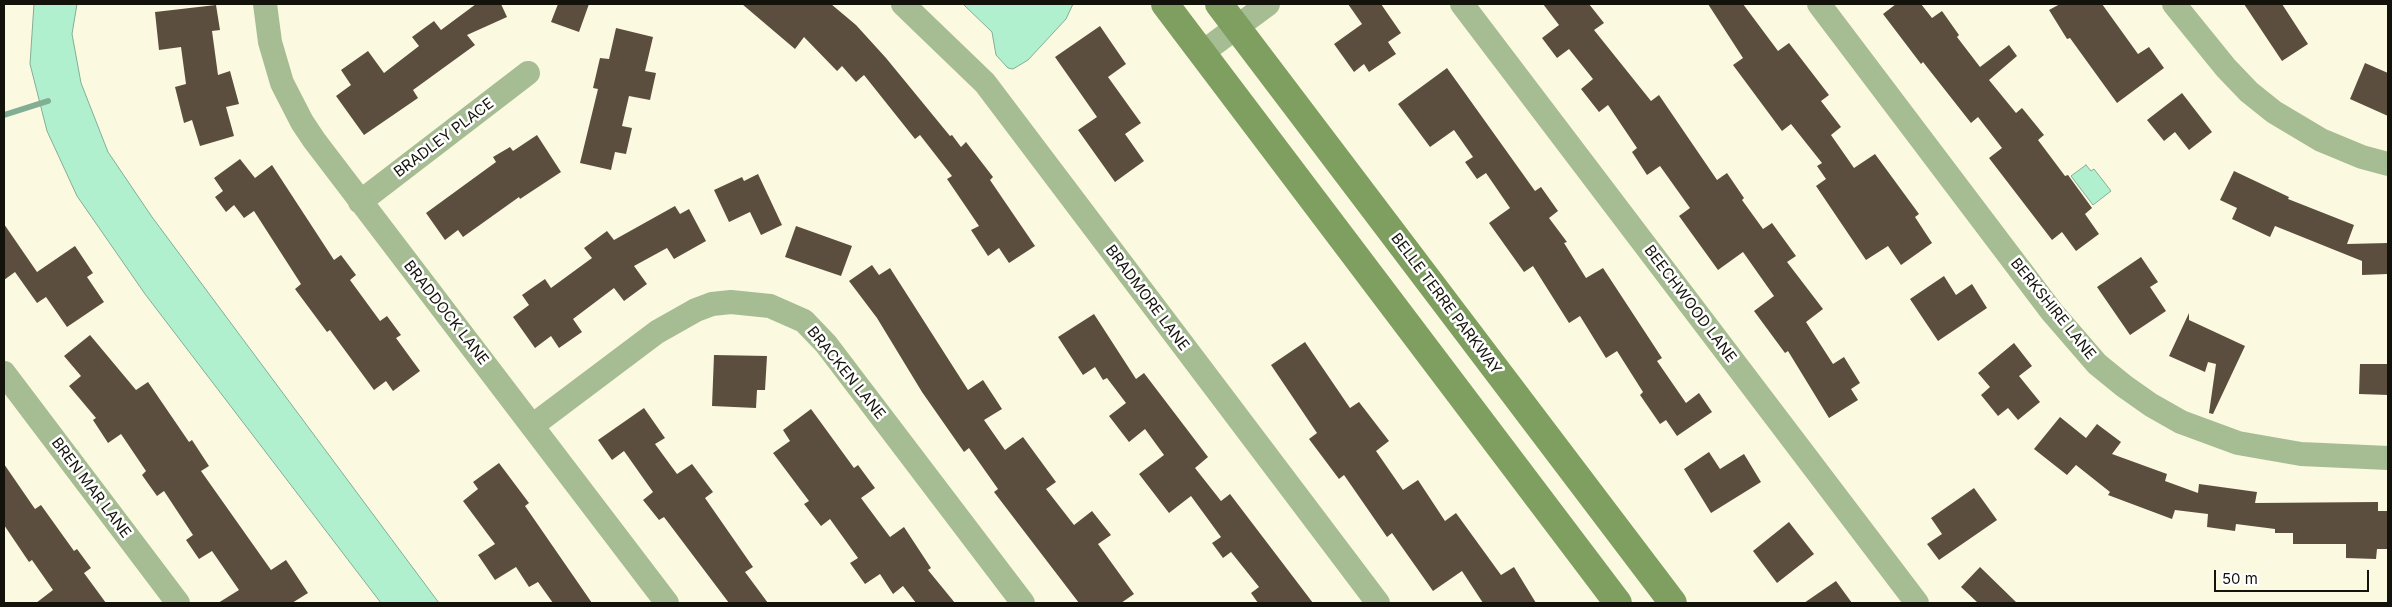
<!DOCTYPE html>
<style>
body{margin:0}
#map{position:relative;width:2392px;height:607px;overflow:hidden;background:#fcf9e1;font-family:Inter,sans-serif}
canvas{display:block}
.frame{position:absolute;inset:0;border:5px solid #14130b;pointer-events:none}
.scale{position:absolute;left:2214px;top:570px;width:155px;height:22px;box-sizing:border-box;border:2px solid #14130b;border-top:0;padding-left:6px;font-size:15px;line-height:18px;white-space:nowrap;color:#14130b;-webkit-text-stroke:4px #fff;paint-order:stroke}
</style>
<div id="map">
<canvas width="2392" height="607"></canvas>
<div class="frame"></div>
<div class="scale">50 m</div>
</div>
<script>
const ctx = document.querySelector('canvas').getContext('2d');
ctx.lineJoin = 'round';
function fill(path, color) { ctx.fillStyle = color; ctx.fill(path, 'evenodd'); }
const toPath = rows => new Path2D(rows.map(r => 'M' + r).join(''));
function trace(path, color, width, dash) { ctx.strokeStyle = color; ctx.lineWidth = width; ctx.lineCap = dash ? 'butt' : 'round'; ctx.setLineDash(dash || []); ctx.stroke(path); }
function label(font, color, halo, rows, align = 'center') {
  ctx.font = font + ' Inter,sans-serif'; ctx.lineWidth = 5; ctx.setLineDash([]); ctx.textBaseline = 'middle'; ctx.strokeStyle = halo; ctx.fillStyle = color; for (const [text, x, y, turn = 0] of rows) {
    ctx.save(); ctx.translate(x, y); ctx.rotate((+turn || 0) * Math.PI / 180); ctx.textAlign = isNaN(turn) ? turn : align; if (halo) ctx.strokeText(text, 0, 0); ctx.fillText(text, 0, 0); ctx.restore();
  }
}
const water = toPath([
 [34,4,77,4,72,34,81,83,108,152,152,217,439,603,381,603,145,294,77,196,47,131,30,64,34,4],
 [963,4,1073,4,1066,19,1028,60,1013,69,1008,68,996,55,992,32,963,4],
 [2086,165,2091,171,2094,169,2111,191,2093,205,2071,176,2086,165]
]);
const stream = toPath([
 [4,115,48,101]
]);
const building = toPath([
 [476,4,501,4,507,17,467,35,475,45,413,90,418,98,364,135,336,96,351,85,341,70,368,51,384,73,419,46,412,37,434,21,441,30],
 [558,4,589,4,579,32,551,22],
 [742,4,831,4,856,25,886,58,950,136,952,135,961,147,966,142,993,177,990,180,1035,246,1009,263,999,248,988,256,971,230,979,226,947,179,952,176,920,135,915,139,864,75,856,82,842,66,837,71,804,37,795,49],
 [1348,4,1381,4,1401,33,1388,42,1396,54,1369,72,1364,64,1354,72,1334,44,1362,24],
 [1543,4,1589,4,1604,23,1594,30,1651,101,1659,95,1717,180,1727,173,1744,198,1742,200,1763,229,1772,223,1796,256,1787,262,1823,309,1806,322,1833,364,1844,357,1860,383,1851,389,1858,400,1829,418,1788,351,1785,353,1754,311,1774,296,1743,252,1718,270,1679,216,1690,208,1660,166,1647,175,1632,152,1637,148,1608,105,1599,112,1581,89,1593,79,1569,49,1557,58,1542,38,1559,25],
 [1708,4,1743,4,1778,51,1789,43,1829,95,1821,101,1841,127,1831,135,1854,168,1875,154,1919,214,1915,217,1932,243,1901,265,1888,246,1866,260,1816,186,1826,179,1817,166,1822,163,1791,124,1782,131,1733,65,1743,58],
 [1896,4,1921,4,1932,18,1942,11,1959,35,1957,37,1980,67,2009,45,2017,56,1989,80,2016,113,2022,108,2044,135,2038,140,2065,176,2068,175,2092,208,2085,214,2099,234,2076,251,2062,232,2052,240,1989,158,2002,148,1978,117,1971,123,1923,62,1921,64,1883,14],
 [2060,4,2102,4,2138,54,2149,47,2164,68,2117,103,2070,38,2067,39,2049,10],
 [2244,4,2282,4,2308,44,2282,61],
 [216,5,220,30,212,31,218,75,230,71,239,104,226,107,234,136,200,146,192,120,184,123,175,87,186,84,181,47,159,50,155,12],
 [1100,26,1126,64,1108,77,1141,123,1125,134,1144,161,1115,182,1078,130,1097,117,1055,57],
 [616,28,653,37,645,71,656,73,650,100,629,96,622,126,632,128,626,154,615,152,611,170,580,163,598,89,593,88,600,58,609,59],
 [2365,63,2388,73,2388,116,2350,99],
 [1447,68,1535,191,1541,187,1558,211,1549,218,1567,242,1564,243,1586,278,1603,268,1662,358,1657,361,1686,403,1699,393,1712,412,1677,436,1666,420,1660,424,1640,395,1643,392,1617,351,1606,358,1580,316,1569,323,1533,266,1524,272,1489,223,1510,208,1486,173,1477,179,1465,162,1473,157,1454,130,1430,147,1398,104],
 [2182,93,2212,132,2189,150,2175,132,2164,141,2147,120],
 [537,135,561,172,520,199,519,197,463,237,458,230,445,240,426,213,496,162,493,157,510,147,513,151],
 [240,159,255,178,272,165,334,260,341,255,356,275,350,280,380,321,387,316,401,335,396,338,420,371,393,391,386,381,374,390,330,330,327,332,295,289,301,284,254,211,244,218,234,205,226,212,215,197,223,191,214,178],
 [2234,171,2289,197,2288,199,2354,225,2347,244,2388,243,2388,274,2362,275,2362,261,2275,226,2270,237,2232,219,2237,208,2220,200],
 [758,174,782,225,761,235,750,212,729,222,714,190,742,177,744,181],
 [675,206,680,214,689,209,706,241,674,259,667,248,634,266,647,284,624,301,614,288,573,319,582,332,559,348,551,336,535,348,513,317,529,305,522,295,545,279,551,288,592,258,584,248,607,231,614,240],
 [4,224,37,272,75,246,93,273,87,277,104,302,67,327,46,297,37,303,15,272,4,280],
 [796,226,852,246,841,276,785,257],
 [2141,257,2158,282,2150,287,2166,311,2130,335,2097,287],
 [872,265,879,275,890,268,968,390,983,380,1002,409,984,420,1005,450,1023,437,1056,482,1046,489,1074,525,1092,511,1111,535,1098,544,1134,594,1121,603,1079,603,994,492,998,489,969,448,964,452,922,392,877,318,849,281],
 [1944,276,1956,295,1972,284,1987,308,1938,341,1910,299],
 [2189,313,2189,320,2245,346,2213,414,2209,413,2216,364,2208,362,2205,372,2169,356],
 [1094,314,1136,379,1144,373,1208,457,1195,468,1221,501,1230,494,1313,603,1258,603,1251,593,1259,587,1231,552,1223,558,1212,543,1221,537,1191,496,1169,513,1139,474,1164,455,1145,429,1129,442,1109,416,1126,403,1107,378,1103,380,1095,367,1083,375,1058,337],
 [90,335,136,390,148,382,189,442,192,440,209,466,201,471,271,570,286,560,308,593,292,603,218,603,239,590,212,551,199,559,186,540,193,535,164,491,157,496,142,475,146,471,121,434,108,443,93,420,96,418,69,386,81,376,64,356],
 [1305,342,1350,408,1359,402,1389,441,1376,451,1403,490,1418,480,1445,521,1456,513,1501,575,1514,567,1536,603,1483,603,1462,571,1433,591,1392,533,1387,537,1344,475,1339,479,1309,439,1317,433,1271,365],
 [2014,343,2032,366,2019,376,2040,402,2018,420,2008,408,1998,416,1981,395,1990,387,1978,373],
 [714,355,767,356,765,390,757,390,756,408,712,406],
 [2360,364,2388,364,2388,395,2359,394],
 [644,408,665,438,655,444,677,474,692,464,713,492,705,498,753,567,745,572,768,603,729,603,664,517,659,520,643,500,653,492,624,451,612,460,598,440],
 [811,409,854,468,858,465,875,488,861,498,890,537,904,527,931,568,928,570,955,603,916,603,903,586,893,594,880,574,865,584,850,563,858,558,830,519,821,526,804,504,809,501,773,453,790,441,783,430],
 [2060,417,2086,438,2097,424,2121,442,2112,454,2167,474,2165,481,2198,493,2199,484,2257,492,2255,503,2378,502,2378,511,2388,511,2388,549,2377,549,2376,559,2346,558,2346,544,2293,544,2293,533,2275,533,2275,529,2236,524,2235,531,2207,527,2208,514,2175,510,2172,519,2108,495,2110,492,2076,465,2067,475,2034,449],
 [1709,452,1720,469,1744,454,1761,482,1711,513,1684,469],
 [499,463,529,503,525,506,592,603,553,603,538,582,529,587,516,567,495,580,478,555,495,544,463,501,478,489,473,482],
 [4,464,35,509,41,505,74,551,77,549,91,568,84,573,106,603,36,603,53,590,32,560,29,562,4,525],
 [1974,488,1997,520,1939,560,1927,544,1942,534,1931,518],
 [1789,522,1814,554,1777,583,1753,551],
 [1980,567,2017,603,1978,603,1961,587],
 [1836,581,1852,603,1804,603]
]);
const minor = toPath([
 [265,4,270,42,282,83,302,122,314,140,667,603],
 [903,4,985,83,1378,603],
 [1462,4,1917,603],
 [1819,4,2052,312,2097,364,2124,386,2151,405,2181,422,2238,443,2301,454,2388,458],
 [2174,4,2226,68,2249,92,2274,112,2321,140,2362,157,2388,164],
 [1203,52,1268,4],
 [360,202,528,73],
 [4,373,178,603],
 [532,426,657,332,696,310,712,304,731,302,770,306,804,321,826,344,1023,603]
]);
const secondary = toPath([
 [1165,4,1618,603],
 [1219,4,1673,603]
]);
const streetNames = [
 ["BRADLEY PLACE",444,138,-37],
 ["BRADMORE LANE",1147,298,53],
 ["BELLE TERRE PARKWAY",1446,304,53],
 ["BEECHWOOD LANE",1690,304,53],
 ["BERKSHIRE LANE",2053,309,51],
 ["BRADDOCK LANE",446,313,52],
 ["BRACKEN LANE",846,373,51],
 ["BREN MAR LANE",91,488,53]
];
fill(water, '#b1f0ce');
trace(water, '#82ae94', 1);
trace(stream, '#82ae94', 6);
fill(building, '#5c4e3e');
trace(minor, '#a6bc93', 24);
trace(secondary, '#7f9f61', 28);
label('15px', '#14130b', '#fff', streetNames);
</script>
